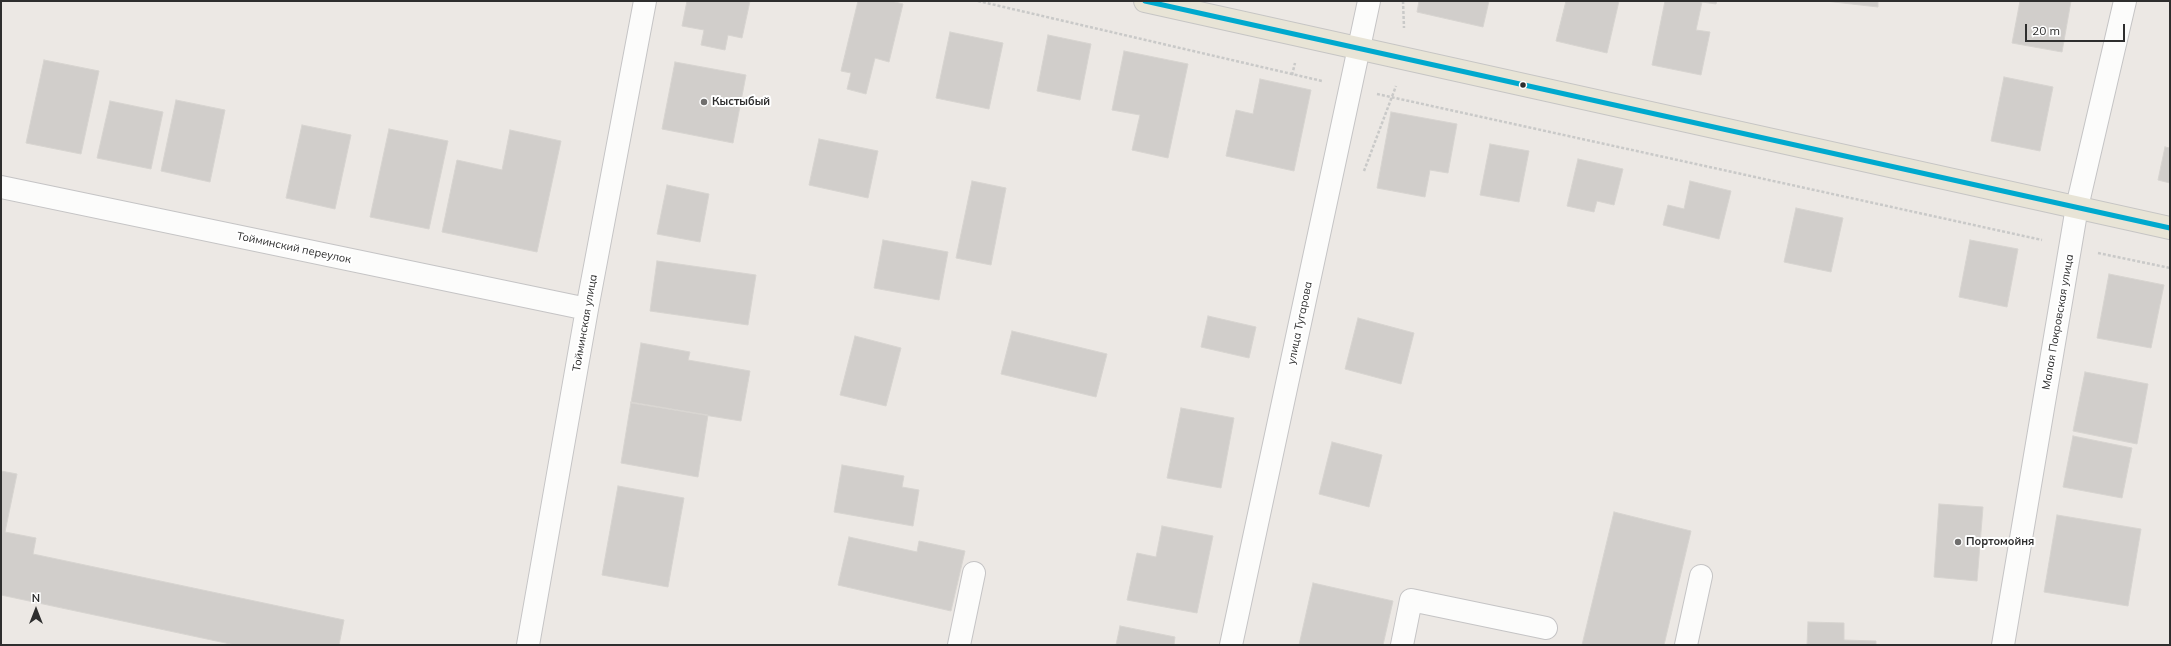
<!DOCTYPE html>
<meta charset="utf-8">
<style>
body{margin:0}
#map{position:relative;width:2171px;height:646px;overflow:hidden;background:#ece8e4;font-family:Mulish,sans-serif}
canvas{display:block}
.frame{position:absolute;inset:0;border:2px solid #2e2e2e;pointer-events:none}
.north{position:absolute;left:16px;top:590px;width:40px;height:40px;-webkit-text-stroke:3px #fff;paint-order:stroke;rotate:0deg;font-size:11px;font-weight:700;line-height:16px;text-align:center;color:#2e2e2e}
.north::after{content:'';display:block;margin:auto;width:14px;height:18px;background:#2e2e2e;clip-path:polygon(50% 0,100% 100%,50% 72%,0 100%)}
.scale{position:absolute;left:2025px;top:24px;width:100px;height:18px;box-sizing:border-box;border:2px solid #2e2e2e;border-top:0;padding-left:5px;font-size:12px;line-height:14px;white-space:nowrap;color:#2e2e2e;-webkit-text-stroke:3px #fff;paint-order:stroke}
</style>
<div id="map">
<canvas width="2171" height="646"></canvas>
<div class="frame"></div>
<div class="north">N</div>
<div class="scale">20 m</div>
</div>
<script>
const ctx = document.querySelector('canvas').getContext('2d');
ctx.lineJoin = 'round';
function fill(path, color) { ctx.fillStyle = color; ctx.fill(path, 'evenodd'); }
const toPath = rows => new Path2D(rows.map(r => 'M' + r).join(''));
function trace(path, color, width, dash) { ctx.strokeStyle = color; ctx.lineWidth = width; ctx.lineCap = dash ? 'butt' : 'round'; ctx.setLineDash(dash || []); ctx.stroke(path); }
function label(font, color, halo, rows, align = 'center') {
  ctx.font = font + ' Mulish,sans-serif'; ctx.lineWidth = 4; ctx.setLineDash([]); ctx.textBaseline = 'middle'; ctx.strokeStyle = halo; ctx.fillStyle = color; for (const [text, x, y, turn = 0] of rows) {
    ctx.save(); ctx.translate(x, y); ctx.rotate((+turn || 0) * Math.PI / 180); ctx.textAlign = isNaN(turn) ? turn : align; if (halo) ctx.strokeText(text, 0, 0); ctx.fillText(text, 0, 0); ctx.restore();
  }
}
const building = toPath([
 [687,1,750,1,742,38,728,35,725,50,701,45,704,30,682,26,687,1],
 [858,1,891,1,903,4,889,62,875,58,866,94,847,89,851,73,841,71,858,1],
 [1419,1,1489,1,1483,27,1417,12,1419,1],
 [1566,1,1619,1,1607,53,1556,41,1566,1],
 [1665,1,1717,1,1716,4,1702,2,1696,30,1710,32,1701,75,1652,65,1665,1],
 [1825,1,1878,1,1878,7,1825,1],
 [2020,1,2071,1,2062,52,2012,43,2020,1],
 [950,32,1003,43,989,109,936,98,950,32],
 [1048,35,1091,44,1080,100,1037,91,1048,35],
 [1124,51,1188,64,1168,158,1132,150,1140,115,1112,110,1124,51],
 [44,60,99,71,81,154,26,143,44,60],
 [675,62,746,75,733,143,662,129,675,62],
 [2004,77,2053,87,2040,151,1991,141,2004,77],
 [1260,79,1311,90,1294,171,1226,156,1236,110,1253,114,1260,79],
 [176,100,225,110,210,182,161,171,176,100],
 [110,101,163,112,151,169,97,158,110,101],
 [1391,112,1457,124,1448,173,1430,170,1425,197,1377,188,1391,112],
 [302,125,351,135,335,209,286,198,302,125],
 [389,129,448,141,429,229,370,217,389,129],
 [510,130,561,141,537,252,442,232,457,160,502,170,510,130],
 [819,139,878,151,868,198,809,185,819,139],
 [1490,144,1529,151,1519,202,1480,195,1490,144],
 [2165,147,2170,148,2170,183,2158,180,2165,147],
 [1578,159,1623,169,1614,205,1597,201,1594,212,1567,206,1578,159],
 [972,181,1006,188,991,265,956,258,972,181],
 [1690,181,1731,191,1719,239,1663,225,1668,205,1684,209,1690,181],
 [667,185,709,194,700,242,657,234,667,185],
 [1796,208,1843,218,1831,272,1784,262,1796,208],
 [883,240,948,252,939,300,874,288,883,240],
 [1970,240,2018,249,2007,307,1959,297,1970,240],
 [657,261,756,275,748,325,650,311,657,261],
 [2109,274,2164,285,2151,348,2097,338,2109,274],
 [1208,316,1256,327,1249,358,1201,347,1208,316],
 [1358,318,1414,333,1401,384,1345,369,1358,318],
 [1012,331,1107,354,1096,397,1001,374,1012,331],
 [855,336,901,348,886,406,840,395,855,336],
 [641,343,690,352,688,360,750,371,741,421,631,403,641,343],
 [2085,372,2148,384,2137,444,2073,431,2085,372],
 [631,402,708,415,698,477,621,463,631,402],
 [1181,408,1234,418,1221,488,1167,478,1181,408],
 [2073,436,2132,448,2122,498,2063,487,2073,436],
 [1332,442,1382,455,1369,507,1319,494,1332,442],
 [842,465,904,476,902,487,919,490,913,526,834,512,842,465],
 [1,471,17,474,5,532,36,538,33,554,344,620,339,645,235,645,1,595,1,471],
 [618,486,684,498,668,587,602,575,618,486],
 [1939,504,1983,507,1977,581,1934,577,1939,504],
 [1614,512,1691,531,1664,645,1582,645,1614,512],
 [2057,515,2141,529,2128,606,2044,592,2057,515],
 [1162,526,1213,536,1197,613,1127,600,1137,553,1156,557,1162,526],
 [849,537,917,552,919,541,965,551,951,611,838,585,849,537],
 [1313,583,1393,601,1383,645,1299,645,1313,583],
 [1808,622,1844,623,1844,640,1876,641,1876,645,1807,645,1808,622],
 [1120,626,1175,637,1174,645,1116,645,1120,626]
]);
const path = toPath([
 [978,1,1322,81],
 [1403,1,1404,28],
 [1292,75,1295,63],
 [1377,94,2042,240],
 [1364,171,1396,86],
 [2098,253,2170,268]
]);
const minor = toPath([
 [1,187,587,309],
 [528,645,587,309,645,1],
 [959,645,974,573],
 [1231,645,1369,1],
 [1402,645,1411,600,1546,628],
 [1686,645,1701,576],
 [2003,645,2077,207,2125,1]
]);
const major = toPath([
 [1145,1,2170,228]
]);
const bus1 = toPath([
 [1145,1,2170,228]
]);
const markers = [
 [1523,85,3.5,"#2e2e2e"],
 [704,102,4,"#706f6e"],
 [1958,542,4,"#706f6e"]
];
const poiNames = [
 ["Кыстыбый",712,102],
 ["Портомойня",1966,542]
];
const streetNames = [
 ["Тойминский переулок",294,248,12],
 ["Малая Покровская улица",2058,322,-80],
 ["Тойминская улица",585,323,-80],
 ["улица Тугарова",1300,323,-78]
];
fill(building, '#d1cecb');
trace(building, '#d7d4d0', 1);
trace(minor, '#c5c4c5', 24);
trace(major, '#c6c5c4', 24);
trace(path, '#c9c9c8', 2.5, [3, 2]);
trace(minor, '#fcfcfb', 22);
trace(major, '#e8e4d6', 22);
trace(bus1, '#00a9ce', 5);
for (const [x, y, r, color] of markers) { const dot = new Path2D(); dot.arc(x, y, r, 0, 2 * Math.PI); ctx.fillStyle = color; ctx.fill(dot); trace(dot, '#fff', 1.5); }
label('bold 11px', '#2e2e2e', '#fff', poiNames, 'left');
label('11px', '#2e2e2e', '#fff', streetNames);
</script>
